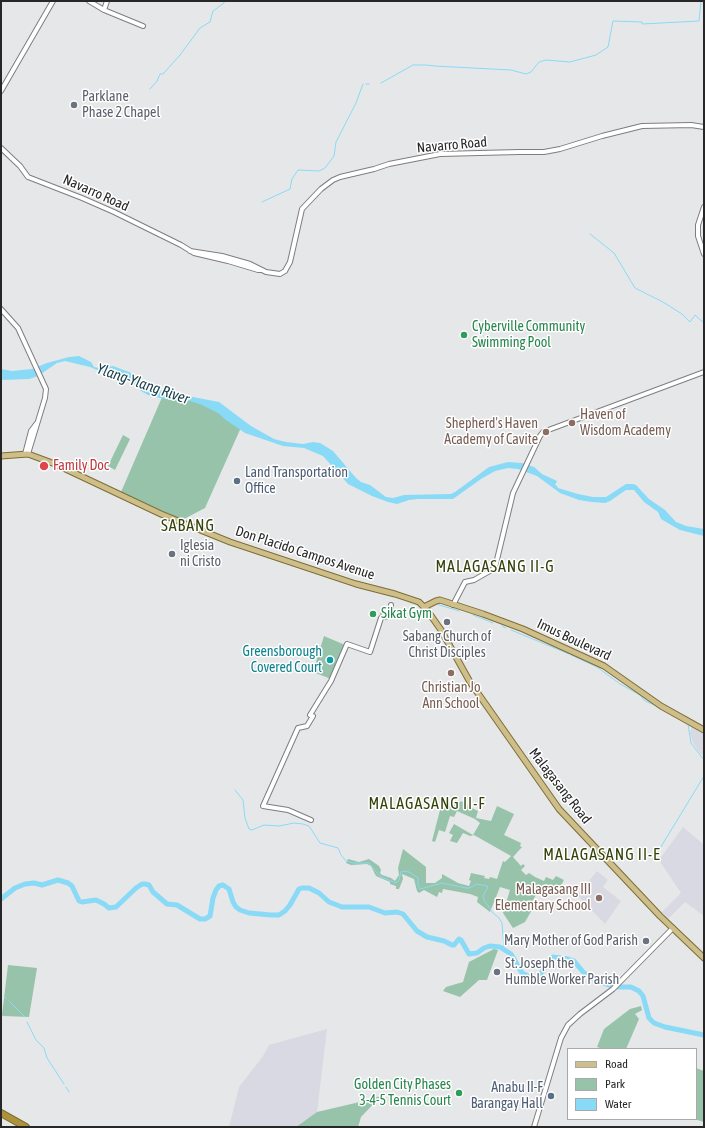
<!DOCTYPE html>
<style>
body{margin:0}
#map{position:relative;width:705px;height:1128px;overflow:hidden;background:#e6e7e8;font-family:"Asap Condensed",sans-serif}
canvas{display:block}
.frame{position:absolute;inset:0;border:2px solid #272728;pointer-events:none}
.legend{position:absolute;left:567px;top:1048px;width:130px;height:72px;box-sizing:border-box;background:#fff;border:1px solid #a9a9a9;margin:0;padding:5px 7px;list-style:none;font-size:12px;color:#272728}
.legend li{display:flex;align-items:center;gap:8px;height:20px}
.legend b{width:20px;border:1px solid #a9a9a9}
</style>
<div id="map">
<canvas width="705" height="1128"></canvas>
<div class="frame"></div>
<ul class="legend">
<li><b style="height:5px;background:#cebe8a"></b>Road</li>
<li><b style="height:11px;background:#96c3aa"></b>Park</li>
<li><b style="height:11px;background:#89daf7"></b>Water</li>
</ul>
</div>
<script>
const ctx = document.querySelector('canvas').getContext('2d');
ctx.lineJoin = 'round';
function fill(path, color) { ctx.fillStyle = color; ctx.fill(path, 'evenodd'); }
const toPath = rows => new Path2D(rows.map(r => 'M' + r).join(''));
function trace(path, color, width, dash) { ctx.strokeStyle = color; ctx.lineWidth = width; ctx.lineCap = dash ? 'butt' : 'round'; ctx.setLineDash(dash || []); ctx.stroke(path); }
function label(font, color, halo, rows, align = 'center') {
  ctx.font = font + ' "Asap Condensed",sans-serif'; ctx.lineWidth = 3; ctx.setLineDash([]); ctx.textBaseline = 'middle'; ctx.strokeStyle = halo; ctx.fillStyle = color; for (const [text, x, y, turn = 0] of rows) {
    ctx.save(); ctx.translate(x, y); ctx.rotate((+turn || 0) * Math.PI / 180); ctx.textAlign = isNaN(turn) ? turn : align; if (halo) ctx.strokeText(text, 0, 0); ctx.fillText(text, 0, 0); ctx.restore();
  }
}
const built = toPath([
 [692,726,704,733,704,756,700,753,693,743,690,733],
 [683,827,703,844,704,843,704,916,685,902,668,919,662,912,681,893,659,860],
 [597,871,608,880,603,887,621,901,605,924,577,895],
 [327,1029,317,1112,296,1127,229,1127,239,1087,263,1056,269,1045]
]);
const green = toPath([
 [163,395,211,403,243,423,205,508,182,520,121,492],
 [123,435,130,439,115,470,108,466],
 [324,636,345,645,331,679,313,672],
 [464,801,466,805,478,811,476,818,491,821,497,806,514,814,504,835,521,843,520,846,522,847,513,857,521,866,523,864,525,866,521,870,526,875,529,873,535,877,544,881,546,877,553,880,556,876,564,880,559,889,553,886,548,896,538,891,530,906,533,908,525,922,513,928,503,913,510,890,500,887,490,912,477,902,478,897,470,894,443,889,442,893,439,892,437,897,424,890,419,893,417,891,414,879,402,874,403,879,399,889,396,889,396,886,390,884,390,882,376,876,371,866,367,864,351,865,346,863,348,859,359,862,369,859,379,866,381,870,380,873,382,875,391,878,395,881,399,875,398,868,403,849,426,867,426,883,435,883,442,878,442,874,458,883,469,886,471,881,469,880,471,873,485,876,484,878,489,879,490,877,497,879,503,861,505,862,511,856,474,835,470,836,463,833,457,843,450,841,453,835,449,833,454,824,473,835,480,823,475,819,457,811,454,817,450,816,445,832,439,830,435,842,432,841,440,810,445,802,455,803],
 [494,949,498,950,487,980,479,980,460,997,443,991,446,987,463,982,469,962],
 [8,965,37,968,29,1017,3,1016,2,1015],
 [641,1006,642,1010,635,1014,639,1019,626,1049,603,1049,597,1047,604,1029,630,1009],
 [696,1068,704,1071,704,1122,694,1119,696,1119],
 [381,1096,361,1117,358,1127,296,1127,317,1112,364,1101]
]);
const water = toPath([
 [79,356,91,362,94,367,99,368,113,366,134,374,148,385,162,391,219,402,251,426,274,439,286,442,303,444,313,442,320,443,333,451,356,478,361,482,370,485,386,497,393,498,404,495,451,494,455,492,489,467,508,462,522,463,534,467,542,474,557,481,555,485,557,486,558,488,578,494,593,497,606,497,626,484,633,484,636,485,649,499,665,510,676,522,686,526,704,529,704,536,680,530,666,522,661,519,658,512,644,502,634,490,626,490,610,501,605,503,592,502,579,500,560,493,537,476,518,469,508,468,495,471,481,479,453,499,418,499,409,500,397,504,388,502,372,496,348,484,323,456,304,448,283,446,245,433,226,420,218,413,202,405,190,401,164,399,148,395,141,391,131,381,123,376,104,373,90,367,65,361,57,363,38,376,29,379,1,380,1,369,12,371,32,369,47,363,69,357]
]);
const stream = toPath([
 [381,83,413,65,426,65,435,66,511,70,526,74,531,72,539,62,546,60,570,62,596,55,608,47,613,21,642,22,642,24,699,21,701,1],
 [366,84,369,84],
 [150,89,157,81,160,74,163,74,180,55,200,28,210,22,213,11,224,3,224,1],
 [697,124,703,125],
 [627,127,642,124],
 [262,202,290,189,292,179,298,170,319,171,325,168,334,156,336,142,356,103,363,84],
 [590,234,614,253,635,288,663,302,682,314,690,322,695,315,704,323],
 [436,604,459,611],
 [473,615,493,623],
 [502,626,506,628],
 [511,630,569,654],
 [571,655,597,667,620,684,640,695,645,701,657,706],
 [688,724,691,743,704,760],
 [235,790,243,800,245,818,249,829,252,830,264,825,279,826,294,823,303,824,309,826,320,843,338,848,341,855,346,861,353,863,369,863,377,873,381,877,396,883,399,880,401,872,405,871,409,872,418,878,418,885,420,889,442,883,466,888,469,888,477,884,487,886,488,887,483,896,484,900,493,913,499,918,502,923,504,949],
 [656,855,704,776],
 [4,997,6,998],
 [9,1001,25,1017],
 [27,1022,36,1040,44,1048,47,1058,64,1084],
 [66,1087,69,1092]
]);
const river = toPath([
 [1,899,15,888,25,884,34,883,42,885,58,880,68,883,72,886,79,901,82,902,96,900,104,904,109,908,116,907,136,888,142,884,145,884,149,885,153,892,167,904,177,905,200,919,205,919,210,916,213,898,216,890,219,886,223,885,229,889,233,902,236,907,240,910,249,913,271,915,279,915,285,911,290,905,299,889,302,888,309,888,319,893,329,902,342,907,369,907,385,913,397,912,403,914,417,931,427,937,444,941,452,945,454,945,459,939,461,940,469,954,477,953,484,948,490,946,500,947,511,954,522,973,532,978,537,978,540,975,548,962,553,957,568,959,574,961,584,973,597,981,616,987,631,987,639,991,643,996,649,1018,654,1023,665,1027,704,1035]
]);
const minor = toPath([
 [89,1,104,10,143,26],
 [104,10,107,1],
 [1,91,53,1],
 [1,148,20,166,28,177,82,198,114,212,181,245,194,253,228,261,258,270,261,270],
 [704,207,698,225,698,236,704,254],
 [190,251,222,256,250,264,266,272,280,274,285,271,290,262,302,209,321,189,333,180,340,177,374,169,389,164,440,154,519,152,544,152,560,149,602,136,642,126,691,125,704,127],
 [1,309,18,328,46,389,45,398,28,454],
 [25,454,31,431,37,423],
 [453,605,465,582,474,580,495,568,513,493,540,436,543,432,704,372],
 '383.5 614a2.5 2.5 0 1 1 5 0a2.5 2.5 0 1 1-5 0Z',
 [388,615,391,609,391,605],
 [310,715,331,681,347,644,370,652,381,618,384,616],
 [311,820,288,810,263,806,298,728,307,726,313,716],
 [534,1127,561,1038,568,1025,580,1014,613,989,673,928]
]);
const major = toPath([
 [1,456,28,454,55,464,161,514,230,542,356,584,395,594,419,602,427,610,441,630,470,682,559,809,660,916,704,958],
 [424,607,436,601,440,600,483,614,523,629,604,666,661,706,704,730]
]);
const highway = toPath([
 [1,1113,26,1127]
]);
const markers = [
 [74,105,4,"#6b7280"],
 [464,335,4,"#2e9e5b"],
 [572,423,4,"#8d6e63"],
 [546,432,4,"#8d6e63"],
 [44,466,5,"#e0444e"],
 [237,481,4,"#5c6f8a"],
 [172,554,4,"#6b7280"],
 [373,614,4,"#2e9e5b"],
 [447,622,4,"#6b7280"],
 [330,660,4,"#0f9aa8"],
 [451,673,4,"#8d6e63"],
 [599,898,4,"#8d6e63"],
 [646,941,4,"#6b7280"],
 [497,972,4,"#6b7280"],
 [459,1093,4,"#2e9e5b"],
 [551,1096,4,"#5c6f8a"]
];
const worshipNames = [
 ["Parklane",82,97],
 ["Phase 2 Chapel",82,113],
 ["Iglesia",180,546],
 ["ni Cristo",180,562],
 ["Sabang Church of",447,637,"center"],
 ["Christ Disciples",447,653,"center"],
 ["Mary Mother of God Parish",638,941,"right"],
 ["St. Joseph the",505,964],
 ["Humble Worker Parish",505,980]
];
const streetNames = [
 ["Navarro Road",452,145,-5],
 ["Navarro Road",96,193,24],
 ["Don Placido Campos Avenue",305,553,18],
 ["Imus Boulevard",574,640,25],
 ["Malagasang Road",560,786,52]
];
const leisureNames = [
 ["Cyberville Community",472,327],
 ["Swimming Pool",472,343],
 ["Sikat Gym",381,614],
 ["Golden City Phases",451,1085,"right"],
 ["3-4-5 Tennis Court",451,1101,"right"]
];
const educationNames = [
 ["Haven of",580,415,"left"],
 ["Wisdom Academy",580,431,"left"],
 ["Shepherd's Haven",538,424],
 ["Academy of Cavite",538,440],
 ["Christian Jo",451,688,"center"],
 ["Ann School",451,704,"center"],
 ["Malagasang III",591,890],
 ["Elementary School",591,906]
];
const healthNames = [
 ["Family Doc",53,466]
];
const serviceNames = [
 ["Land Transportation",245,473],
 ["Office",245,489],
 ["Anabu II-F",543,1088,"right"],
 ["Barangay Hall",543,1104,"right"]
];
const cultureNames = [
 ["Greensborough",322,652],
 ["Covered Court",322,668]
];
const waterNames = [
 ["Ylang-Ylang River",143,384,19]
];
const quarterNames = [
 ["SABANG",188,526],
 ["MALAGASANG II-G",495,567],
 ["MALAGASANG II-F",427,804],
 ["MALAGASANG II-E",602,855]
];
fill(built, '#d8d9e2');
fill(green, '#96c3aa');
fill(water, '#89daf7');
trace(stream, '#89daf7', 1);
trace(river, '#89daf7', 5);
trace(minor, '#7e7e80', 6);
trace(major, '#7e6d35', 7);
trace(highway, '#7e6d35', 8);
trace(minor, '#fff', 4);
trace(major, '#cebe8a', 5);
trace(highway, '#ad923c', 6);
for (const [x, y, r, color] of markers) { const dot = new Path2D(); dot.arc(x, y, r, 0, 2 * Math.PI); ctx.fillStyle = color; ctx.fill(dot); trace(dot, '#fff', 1.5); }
label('14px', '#5b616d', '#fff', worshipNames, 'left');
label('14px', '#272728', '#fff', streetNames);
label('14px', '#27864d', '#fff', leisureNames, 'left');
label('14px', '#785e54', '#fff', educationNames, 'right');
label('14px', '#be3a42', '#fff', healthNames, 'left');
label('14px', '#4e5e75', '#fff', serviceNames, 'left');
label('14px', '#0d838f', '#fff', cultureNames, 'right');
label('italic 15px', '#1c424e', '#fff', waterNames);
ctx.letterSpacing = '1px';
label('16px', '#33430b', '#fff', quarterNames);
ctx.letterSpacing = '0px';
</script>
